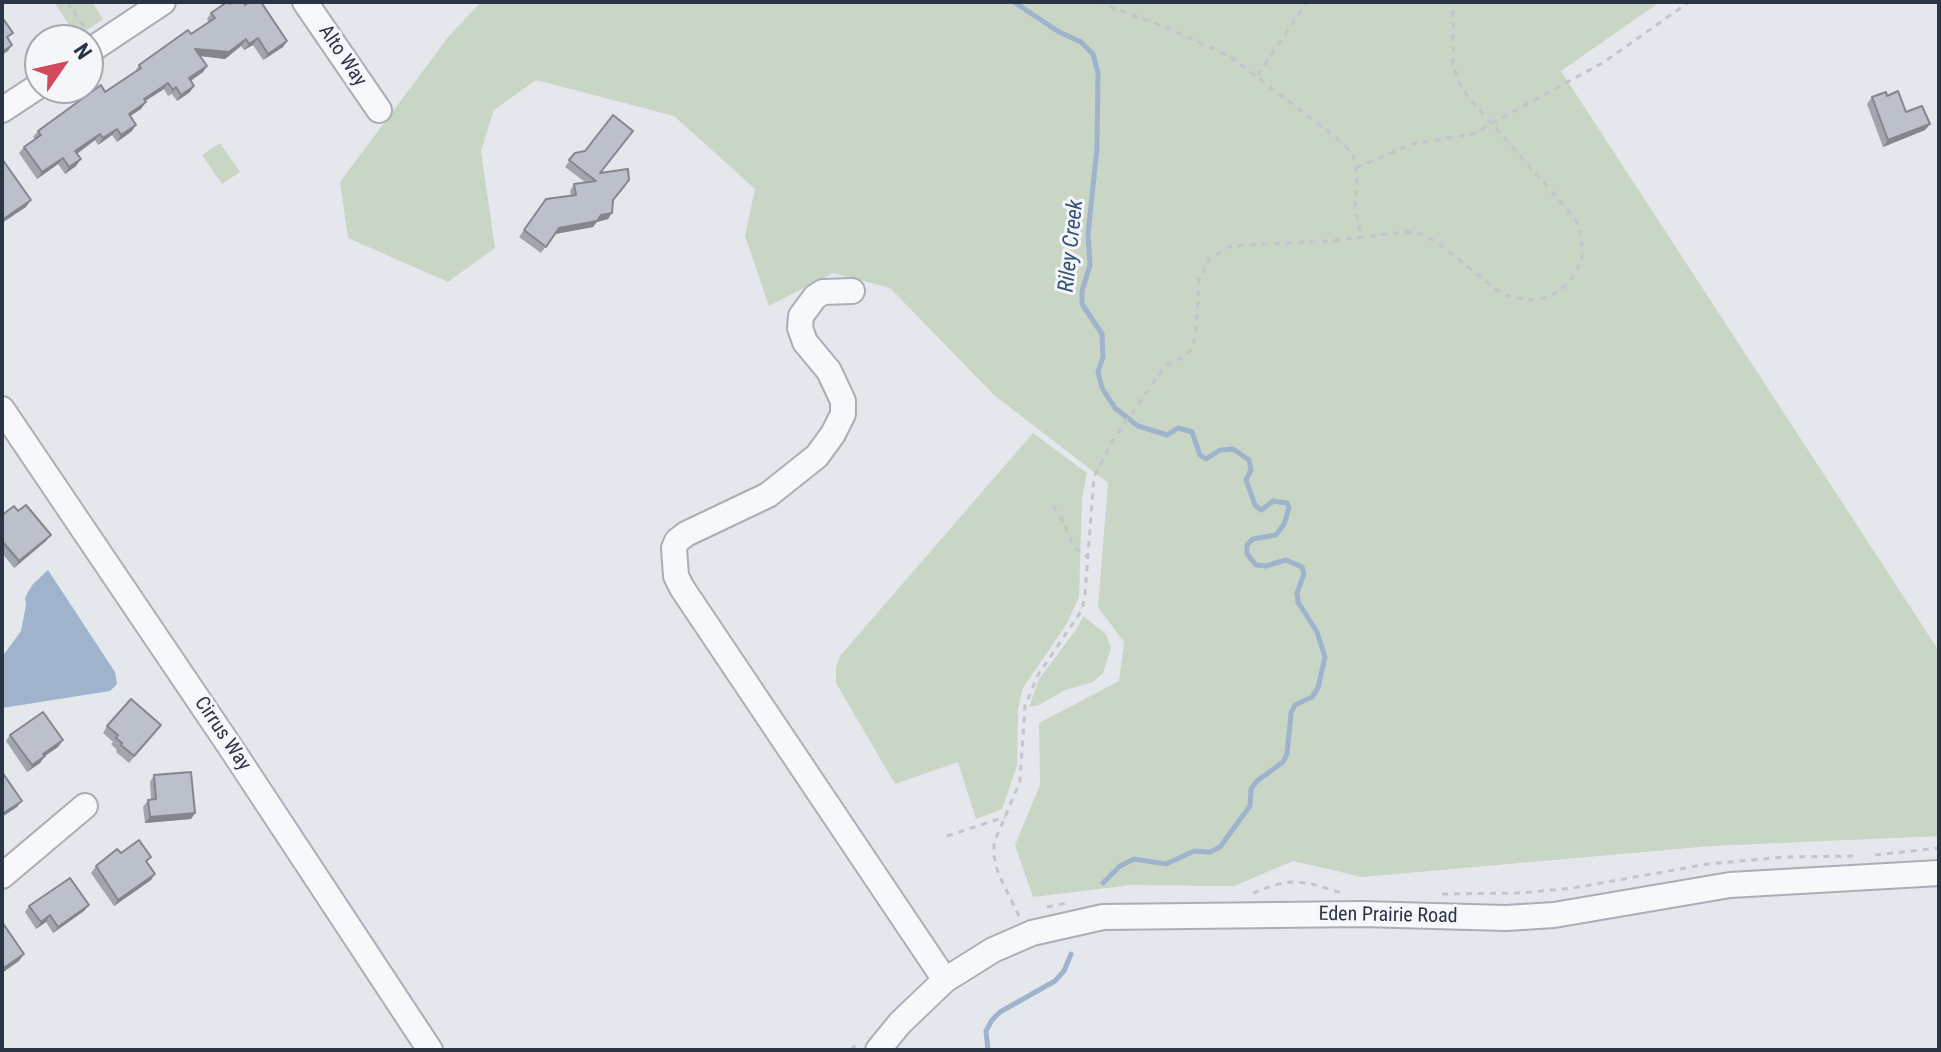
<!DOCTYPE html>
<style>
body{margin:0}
#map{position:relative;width:1941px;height:1052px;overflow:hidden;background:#e4e7ec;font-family:"Roboto Condensed",sans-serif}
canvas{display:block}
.frame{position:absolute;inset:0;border:4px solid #2b3445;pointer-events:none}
.north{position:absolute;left:24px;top:24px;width:80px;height:80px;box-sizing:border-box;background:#f4f6f9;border:2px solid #a4a8b1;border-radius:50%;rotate:56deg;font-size:22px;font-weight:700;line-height:32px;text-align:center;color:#2b3445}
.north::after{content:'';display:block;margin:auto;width:28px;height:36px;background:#d1495b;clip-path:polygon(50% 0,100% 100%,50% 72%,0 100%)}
</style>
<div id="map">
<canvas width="1941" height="1052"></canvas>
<div class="frame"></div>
<div class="north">N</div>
</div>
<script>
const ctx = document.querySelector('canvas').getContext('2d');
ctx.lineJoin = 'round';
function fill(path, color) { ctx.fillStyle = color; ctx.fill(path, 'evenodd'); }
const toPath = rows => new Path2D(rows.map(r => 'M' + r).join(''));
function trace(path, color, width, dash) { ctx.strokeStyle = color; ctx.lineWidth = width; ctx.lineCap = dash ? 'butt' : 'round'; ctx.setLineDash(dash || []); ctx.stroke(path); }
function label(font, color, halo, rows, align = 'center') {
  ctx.font = font + ' "Roboto Condensed",sans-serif'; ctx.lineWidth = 6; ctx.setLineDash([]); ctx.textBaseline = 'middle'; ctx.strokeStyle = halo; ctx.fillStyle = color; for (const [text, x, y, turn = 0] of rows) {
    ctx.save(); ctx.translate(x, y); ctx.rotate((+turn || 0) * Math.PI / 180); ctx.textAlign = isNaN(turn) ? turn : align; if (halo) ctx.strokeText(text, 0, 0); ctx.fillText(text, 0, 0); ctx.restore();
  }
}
const green = toPath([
 [54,2,92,2,103,19,77,37],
 [481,2,1660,2,1561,71,1939,651,1939,836,1711,846,1362,877,1293,861,1234,886,1132,885,1033,897,1015,845,1040,785,1039,723,1119,681,1124,642,1098,607,1108,483,994,395,890,288,833,273,769,306,745,236,755,189,674,116,536,80,494,110,481,151,495,248,448,282,348,238,340,182,449,36],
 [220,143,240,172,222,184,202,155],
 [1033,433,1087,473,1082,499,1079,597,1066,625,1023,688,1018,709,1017,766,1002,809,976,819,958,762,895,784,836,683,836,668,840,656],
 [1083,616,1106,634,1111,648,1103,673,1093,682,1065,690,1039,705,1029,707,1039,679,1078,627]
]);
const water = toPath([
 [48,570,115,672,117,684,110,691,2,708,2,657,21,631,26,605,25,598,28,592,33,584]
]);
const stream = toPath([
 [1014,2,1059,32,1081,42,1093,54,1098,73,1097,148,1088,234,1090,265,1082,291,1082,304,1102,334,1103,357,1098,372,1102,388,1115,408,1138,426,1167,435,1178,428,1192,432,1200,455,1206,459,1220,450,1233,449,1249,460,1251,470,1246,480,1255,505,1261,510,1273,501,1287,503,1289,508,1284,524,1276,535,1253,539,1247,545,1247,554,1256,565,1266,566,1286,560,1302,567,1304,574,1297,593,1298,602,1317,632,1325,657,1318,688,1312,697,1295,705,1291,713,1287,754,1283,762,1257,781,1251,789,1250,806,1220,847,1210,852,1194,851,1166,864,1134,859,1120,866,1103,883],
 [988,1050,986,1031,992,1020,1000,1012,1055,981,1064,971,1071,954]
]);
const path = toPath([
 [67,2,87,31],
 [1098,2,1168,28,1231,57,1333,135,1353,154,1357,174,1355,209,1361,236],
 [1258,75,1307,2],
 [1356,168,1412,144,1473,134,1604,62,1689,2],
 [1053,506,1064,523,1073,546,1087,557],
 [947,836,1005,817],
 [1875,855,1939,848],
 [1253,893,1274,885,1290,882,1309,883,1342,893],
 [1442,894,1521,893,1573,888,1708,864,1784,857,1859,856],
 [1047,907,1067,903],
 [1019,916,998,873,994,856,994,843,1020,781,1025,706,1038,675,1082,610,1085,594,1094,477,1114,438,1165,366,1183,357,1192,349,1196,332,1199,280,1210,258,1228,247,1244,245,1328,241,1405,232,1421,234,1438,243,1498,291,1510,297,1528,300,1544,298,1561,290,1575,275,1582,256,1581,235,1575,218,1468,97,1459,82,1453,64,1453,2],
 [851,1050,859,1041]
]);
const minor = toPath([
 [305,2,379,110],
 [88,52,163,2],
 [2,110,40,85],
 [852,291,823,292,815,297,801,316,800,328,805,342,829,371,843,401,843,414,833,434,817,456,768,495,686,534,677,541,674,548,676,576,682,588,945,980],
 [2,409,233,751,430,1050],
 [2,876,85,806],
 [878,1050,900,1023,945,980,993,950,1032,933,1103,917,1362,914,1506,918,1554,915,1730,885,1939,873]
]);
const wall = toPath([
 [230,4,245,5,287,41,283,47,263,60,253,45,244,50,241,46,225,59,201,56,207,66,203,72,191,80,194,86,190,92,177,101,172,94,168,96,164,89,145,101,141,109,130,116,132,131,117,142,112,135,98,145,95,140,77,154,76,166,65,174,58,164,37,179,19,153,24,147,35,139,33,137,38,131,105,92,135,72,139,65,209,22,207,19,211,13],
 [1887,96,1906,112,1930,124,1925,130,1883,147,1867,104,1872,97],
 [575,153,601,173,625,187,613,201,608,219,597,222,593,227,555,234,541,253,519,237,546,199,571,196,570,191,574,184,585,182,565,167],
 [2,515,46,541,14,568,2,553],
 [107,726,156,731,129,763,116,752,117,750,111,744,113,742,103,733],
 [10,735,63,740,58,747,45,756,40,763,27,772,6,741],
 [154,775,195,813,191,819,145,823,143,807,148,800,151,800,150,782],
 [121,853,147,863,155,874,151,880,114,906,91,873,96,866],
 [89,905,84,911,53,933,46,922,36,929,25,912,29,906]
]);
const shadedWall = toPath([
 [258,38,253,45,244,50,249,44],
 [246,39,241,46,225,59,191,55,195,49],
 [287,41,283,47,263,60,268,54],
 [12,45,8,51,2,55,2,52],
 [207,66,203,72,185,85,189,78],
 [168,83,164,89,139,105,144,99],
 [194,86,190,92,177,101,181,95],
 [146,102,141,109,124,120,129,114],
 [1930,124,1925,130,1883,147,1888,140],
 [136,125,132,131,117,142,121,135],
 [117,129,112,135,98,145,103,138],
 [100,134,95,140,71,158,75,151],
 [63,158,58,164,37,179,42,172],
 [81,159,76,166,65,174,69,167],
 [31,200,26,207,2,223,2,220],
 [612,213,608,219,597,222,601,215],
 [597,221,593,227,555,234,559,228],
 [51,535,46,541,14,568,19,561],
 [63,740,58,747,39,760,45,756,40,763,27,772,43,754],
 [22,801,17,807,2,817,2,814],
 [195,813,191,819,145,823,150,817],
 [155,874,151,880,114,906,118,900],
 [89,905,84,911,53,933,58,927],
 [50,915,46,922,36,929,41,922],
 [24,954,19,961,2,973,2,969]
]);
const building = toPath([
 [227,2,230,4,233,2,243,2,245,5,249,2,261,2,287,41,268,54,258,38,249,44,246,39,229,52,195,49,207,66,189,78,194,86,181,95,176,87,173,90,168,83,144,99,146,102,129,114,136,125,121,135,117,129,103,138,100,134,75,151,81,159,69,167,63,158,42,172,24,147,41,135,38,131,101,85,105,92,141,68,139,65,188,30,191,34,215,18,211,13,227,2],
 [2,17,13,33,7,37,12,45,2,52,2,17],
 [1898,91,1906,112,1922,106,1930,124,1888,140,1872,97,1886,92,1887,96,1898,91],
 [613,115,633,131,600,173,628,169,629,180,613,200,612,213,601,215,597,221,559,228,546,247,524,230,546,199,576,195,574,184,596,181,569,160,575,153,585,151,613,115],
 [2,159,31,200,2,220,2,159],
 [26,505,51,535,19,561,2,541,2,515,14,506,18,511,26,505],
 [131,699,161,725,134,756,121,745,122,743,116,738,118,735,107,726,131,699],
 [43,712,63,740,43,754,45,756,32,765,10,735,43,712],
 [2,772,22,801,2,814,2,772],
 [191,772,195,813,150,817,148,800,156,799,154,775,191,772],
 [139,840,151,857,146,861,155,874,118,900,96,866,117,849,121,853,139,840],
 [70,878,89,905,58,927,50,915,41,922,29,906,70,878],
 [2,922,24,954,2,969,2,922]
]);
const streetNames = [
 ["Alto Way",342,56,56],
 ["Cirrus Way",222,734,56],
 ["Eden Prairie Road",1388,916,1]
];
const waterNames = [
 ["Riley Creek",1072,246,-84]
];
fill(green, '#c9d6c5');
fill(water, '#9fb4cc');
trace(stream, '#9fb4cc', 5);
trace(minor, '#a9aeb7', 28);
trace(path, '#c2c5cb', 3, [6, 6]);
trace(minor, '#f7f8fa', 24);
fill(wall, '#a1a5ae');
fill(shadedWall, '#83868d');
fill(building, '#bbc0ca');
trace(building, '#83868d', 2);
label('20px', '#2b3445', '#f4f6f9', streetNames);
label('italic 22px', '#34527a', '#f4f6f9', waterNames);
</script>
